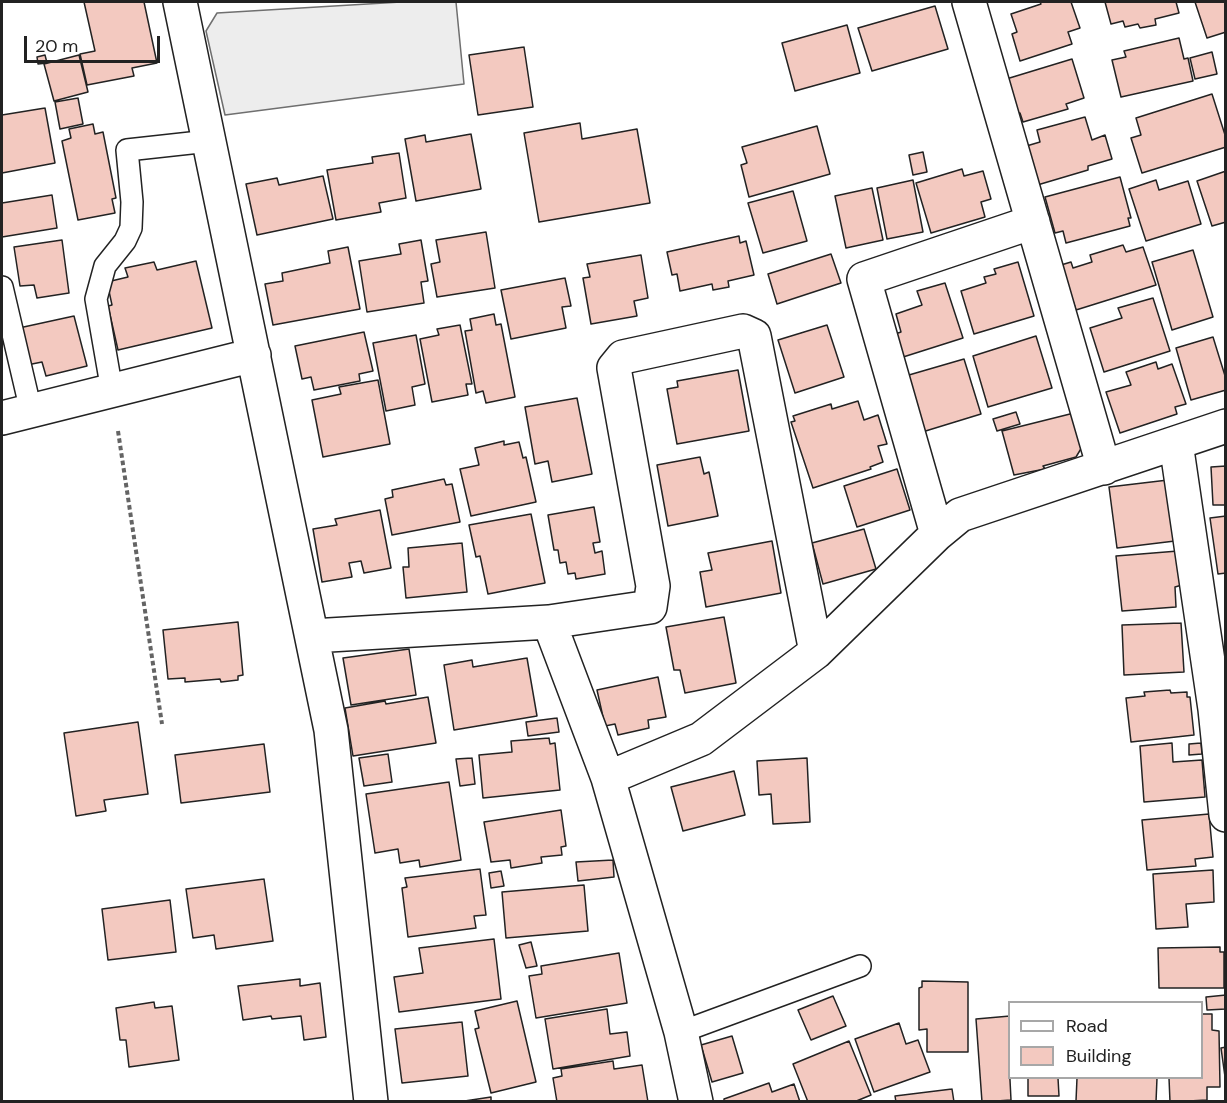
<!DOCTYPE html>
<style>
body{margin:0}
#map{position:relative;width:1227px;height:1103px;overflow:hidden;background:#fff;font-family:"DM Sans",sans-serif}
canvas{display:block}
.frame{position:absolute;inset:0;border:3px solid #222;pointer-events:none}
.legend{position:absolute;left:1008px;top:1001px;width:195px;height:78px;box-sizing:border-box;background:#fff;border:2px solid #a7a7a7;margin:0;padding:8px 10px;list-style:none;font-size:18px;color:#222}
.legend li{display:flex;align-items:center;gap:12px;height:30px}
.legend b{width:30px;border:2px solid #a7a7a7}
.scale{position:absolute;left:24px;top:36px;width:136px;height:27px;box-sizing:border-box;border:3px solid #222;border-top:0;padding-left:8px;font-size:18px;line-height:21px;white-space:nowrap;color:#222;-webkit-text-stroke:4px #fff;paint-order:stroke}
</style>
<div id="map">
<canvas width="1227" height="1103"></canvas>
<div class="frame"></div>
<ul class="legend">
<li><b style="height:8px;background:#fff"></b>Road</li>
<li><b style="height:16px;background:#f3c9c0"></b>Building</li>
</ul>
<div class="scale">20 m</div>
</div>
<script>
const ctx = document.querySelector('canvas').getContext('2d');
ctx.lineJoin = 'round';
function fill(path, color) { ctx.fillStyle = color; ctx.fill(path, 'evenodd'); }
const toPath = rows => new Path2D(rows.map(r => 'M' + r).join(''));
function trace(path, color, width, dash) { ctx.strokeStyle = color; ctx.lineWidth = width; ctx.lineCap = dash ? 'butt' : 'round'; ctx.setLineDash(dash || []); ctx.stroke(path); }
const parking = toPath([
 [401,2,456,2,464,84,225,115,206,31,217,13,401,2]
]);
const building = toPath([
 [84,2,144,2,157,63,132,68,134,76,87,85,80,54,95,51,84,2],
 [1040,2,1071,2,1080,28,1068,32,1072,44,1020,61,1012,34,1017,32,1011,14,1041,4,1040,2],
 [1105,2,1176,2,1179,13,1155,19,1156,25,1140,28,1138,24,1125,27,1123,21,1111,24,1105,2],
 [1195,2,1226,2,1226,32,1207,38,1195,2],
 [935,6,948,49,872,71,858,28,935,6],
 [847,25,860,73,795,91,782,43,847,25],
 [1179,38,1184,59,1188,58,1193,81,1121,97,1112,60,1126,57,1124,51,1179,38],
 [524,47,533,107,478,115,469,55,524,47],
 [1212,52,1217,74,1195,79,1190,58,1212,52],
 [45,55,47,63,38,64,37,57,45,55],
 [79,55,88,92,54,101,44,64,79,55],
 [1072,59,1084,98,1066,104,1068,109,1023,122,1020,113,1013,114,1003,80,1072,59],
 [1212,94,1226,138,1226,147,1142,173,1131,138,1141,135,1136,118,1212,94],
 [78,98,83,124,60,129,55,102,78,98],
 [45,108,55,163,2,173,2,115,45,108],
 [1085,117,1092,140,1105,135,1112,159,1088,166,1088,170,1034,186,1023,147,1040,142,1037,130,1085,117],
 [580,123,582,139,637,129,650,203,539,222,524,133,580,123],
 [93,124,95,134,103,132,116,198,112,199,115,213,78,220,62,141,71,138,69,129,93,124],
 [817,126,830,174,749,197,741,165,747,163,742,147,817,126],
 [471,134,481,189,416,201,405,139,425,135,426,142,471,134],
 [923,152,927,172,913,175,909,155,923,152],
 [399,153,406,198,379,203,381,212,336,220,327,170,373,163,372,157,399,153],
 [962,169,964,176,983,171,991,199,981,202,985,217,931,233,916,183,962,169],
 [1226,171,1226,222,1212,226,1197,181,1226,171],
 [323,176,333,219,257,235,246,184,277,178,279,185,323,176],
 [1120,177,1131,218,1128,218,1130,226,1066,243,1063,231,1055,233,1045,197,1120,177],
 [913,180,923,232,887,239,877,188,913,180],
 [1156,180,1159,190,1188,181,1201,224,1146,241,1129,189,1156,180],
 [872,188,883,240,846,248,835,196,872,188],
 [793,191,807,241,763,253,748,203,793,191],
 [52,195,57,228,2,237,2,203,52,195],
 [486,232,495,288,437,297,431,264,440,262,436,240,486,232],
 [739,236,740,243,746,241,754,275,728,281,729,287,713,290,712,284,680,291,677,274,672,275,667,252,739,236],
 [62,240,69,293,37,298,34,285,20,286,14,247,62,240],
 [421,240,428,281,421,282,424,303,367,312,359,261,401,254,399,244,421,240],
 [1123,245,1126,252,1143,247,1156,285,1076,310,1061,265,1071,262,1073,268,1092,262,1090,255,1123,245],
 [348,247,360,309,273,325,265,284,283,281,282,273,330,263,328,251,348,247],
 [1193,250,1213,317,1172,330,1152,262,1193,250],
 [831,254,841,283,777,304,768,274,831,254],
 [641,255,648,298,634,301,637,316,591,324,583,278,590,277,587,264,641,255],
 [196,261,212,328,118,350,108,306,112,305,107,282,128,277,125,268,154,262,157,270,196,261],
 [1018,262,1034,316,974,334,961,291,986,283,984,277,996,274,994,269,1018,262],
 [565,278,571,306,562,307,566,328,511,339,501,290,565,278],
 [945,283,963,338,900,358,892,335,901,332,896,314,922,305,917,291,945,283],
 [1153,298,1170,351,1104,372,1090,328,1122,318,1118,308,1153,298],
 [494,314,496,325,501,324,515,397,486,403,483,391,476,393,465,331,472,330,470,319,494,314],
 [74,316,87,366,46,376,42,362,27,365,19,328,74,316],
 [460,325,472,384,466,384,468,395,432,402,420,339,439,335,437,329,460,325],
 [827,325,844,377,795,393,778,340,827,325],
 [364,332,373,371,359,374,360,381,314,390,311,377,302,379,295,346,364,332],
 [416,335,425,384,412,387,415,405,386,411,373,343,416,335],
 [1036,336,1052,388,988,407,973,356,1036,336],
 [1213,337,1226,379,1226,390,1191,400,1176,348,1213,337],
 [964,359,981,414,919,433,902,377,964,359],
 [1156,362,1158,369,1172,364,1186,404,1175,407,1177,414,1120,433,1106,392,1131,385,1126,372,1156,362],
 [738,370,749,431,677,444,667,389,678,387,677,381,738,370],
 [378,380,390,444,323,457,312,400,341,394,339,387,378,380],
 [577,398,592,474,552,482,548,461,535,464,525,407,577,398],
 [858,401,864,420,878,415,887,444,878,446,883,462,870,467,871,469,813,488,791,422,795,421,793,416,831,404,832,409,858,401],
 [1016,412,1020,424,997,431,993,419,1016,412],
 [1074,413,1082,447,1076,457,1043,466,1045,469,1014,475,1002,431,1074,413],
 [504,441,504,445,519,442,523,458,526,457,536,502,471,516,460,469,479,465,475,448,504,441],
 [700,457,704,474,709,472,718,516,668,526,657,465,700,457],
 [1226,466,1226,505,1213,505,1211,467,1226,466],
 [897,469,910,510,857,527,844,486,897,469],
 [444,479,446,485,452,484,460,522,392,535,385,499,393,497,392,490,444,479],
 [1168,480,1175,541,1117,548,1109,487,1168,480],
 [594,507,600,542,593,543,595,553,602,551,605,574,576,579,575,573,568,574,566,562,560,563,558,550,554,550,548,515,594,507],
 [380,510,391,568,364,573,361,561,349,563,352,577,322,582,313,529,337,525,335,519,380,510],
 [531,514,545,583,488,594,480,556,476,557,469,525,531,514],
 [1226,516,1226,573,1218,574,1210,518,1226,516],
 [864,529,876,569,823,584,812,543,864,529],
 [772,541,781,593,706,607,700,572,712,570,708,553,772,541],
 [462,543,467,592,406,598,403,567,409,567,408,548,462,543],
 [1178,551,1182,585,1175,587,1176,607,1122,611,1116,556,1178,551],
 [724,617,736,683,685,693,680,670,674,670,666,627,724,617],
 [238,622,243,675,238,676,238,680,221,682,220,679,185,682,185,678,168,679,163,630,238,622],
 [1181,623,1184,672,1124,675,1122,625,1181,623],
 [409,649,416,695,351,705,343,658,409,649],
 [527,658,537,716,454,730,444,665,472,660,473,667,527,658],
 [658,677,666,717,648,720,649,728,618,735,615,724,605,726,597,690,658,677],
 [1170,690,1171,693,1187,692,1187,697,1190,697,1194,735,1131,742,1126,698,1145,696,1144,692,1170,690],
 [428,697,436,743,353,756,345,708,385,701,386,704,428,697],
 [557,718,559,732,528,736,526,722,557,718],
 [138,722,148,794,104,800,106,811,76,816,64,733,138,722],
 [549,738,550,744,555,743,560,790,483,798,479,755,512,752,511,741,549,738],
 [1172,743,1173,762,1202,760,1205,797,1144,802,1140,746,1172,743],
 [1201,743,1202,754,1189,755,1189,744,1201,743],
 [264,744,270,792,181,803,175,755,264,744],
 [388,754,392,782,364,786,359,758,388,754],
 [472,758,475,784,460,786,456,759,472,758],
 [807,758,810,822,773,824,771,794,759,795,757,761,807,758],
 [734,771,745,815,683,831,671,787,734,771],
 [449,782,461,860,420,867,419,860,400,863,398,849,375,853,366,794,449,782],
 [561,810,566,846,561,847,562,855,541,857,542,863,511,868,510,860,491,862,484,822,561,810],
 [1209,814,1213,857,1195,859,1196,866,1147,870,1142,820,1209,814],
 [613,860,614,877,578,881,576,862,613,860],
 [480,869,486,915,474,916,476,928,408,937,402,888,407,887,405,878,480,869],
 [1213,870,1214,902,1186,904,1188,927,1156,929,1153,874,1213,870],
 [501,871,504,886,491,888,489,873,501,871],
 [264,879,273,941,216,949,214,935,193,938,186,889,264,879],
 [584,885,588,931,506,938,502,892,584,885],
 [170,900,176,952,108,960,102,909,170,900],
 [494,939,501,999,399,1012,394,977,423,973,419,948,494,939],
 [531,942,537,966,526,968,519,945,531,942],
 [1220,947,1220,952,1224,952,1224,988,1159,988,1158,948,1220,947],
 [619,953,627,1003,536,1018,529,976,542,974,541,966,619,953],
 [300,979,300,986,320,983,326,1037,304,1040,301,1016,272,1019,271,1016,243,1020,238,986,300,979],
 [922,981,968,982,968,1052,927,1052,927,1029,919,1030,919,988,922,987,922,981],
 [1226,995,1226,1009,1207,1010,1206,997,1226,995],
 [833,996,846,1026,811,1040,798,1010,833,996],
 [517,1001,536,1082,491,1093,475,1029,479,1028,475,1011,517,1001],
 [154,1002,155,1008,172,1006,179,1060,129,1067,126,1040,120,1040,116,1008,154,1002],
 [607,1009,610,1034,627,1032,630,1056,553,1069,545,1019,607,1009],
 [1202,1014,1212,1014,1212,1030,1219,1031,1220,1087,1207,1087,1207,1100,1170,1102,1169,1078,1202,1078,1202,1014],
 [1010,1016,1009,1060,1011,1100,982,1102,976,1019,1010,1016],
 [462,1022,468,1076,402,1083,395,1029,462,1022],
 [899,1023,906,1044,918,1040,930,1072,874,1092,855,1039,899,1023],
 [732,1036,743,1073,712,1082,701,1045,732,1036],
 [849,1041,871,1095,854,1102,808,1102,793,1064,849,1041],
 [1226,1047,1226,1084,1221,1048,1226,1047],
 [613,1061,614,1069,642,1065,648,1102,557,1102,553,1078,562,1076,561,1069,613,1061],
 [1028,1078,1058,1078,1059,1096,1028,1096,1028,1078],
 [1077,1078,1157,1078,1156,1102,1076,1101,1077,1078],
 [769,1083,772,1092,794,1084,800,1102,724,1102,724,1099,769,1083],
 [952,1089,954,1102,896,1102,895,1096,952,1089],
 [491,1097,491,1102,458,1102,491,1097]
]);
const path = toPath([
 [118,431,162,724]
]);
const service = toPath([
 [2,287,31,411],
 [112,391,96,299,105,266,125,241,131,228,132,202,127,150,209,141],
 [681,1032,860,966]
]);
const minor = toPath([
 [180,2,331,730,371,1102],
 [969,2,1104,468],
 [2,418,254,355],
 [1176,443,1215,709,1226,815],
 [937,534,864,279,1033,222],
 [549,622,650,607,653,586,614,368,623,357,743,331,754,336,816,652],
 [312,636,549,622,608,778,681,1032,696,1102],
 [608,778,701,739,816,652,937,534,960,515,1226,426]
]);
fill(parking, '#ededed');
trace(parking, '#6f6f6f', 1.5);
fill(building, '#f3c9c0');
trace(building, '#222', 1.5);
trace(service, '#222', 24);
trace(minor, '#222', 36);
trace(path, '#646464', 4, [4.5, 3]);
trace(service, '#fff', 21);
trace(minor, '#fff', 33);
</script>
